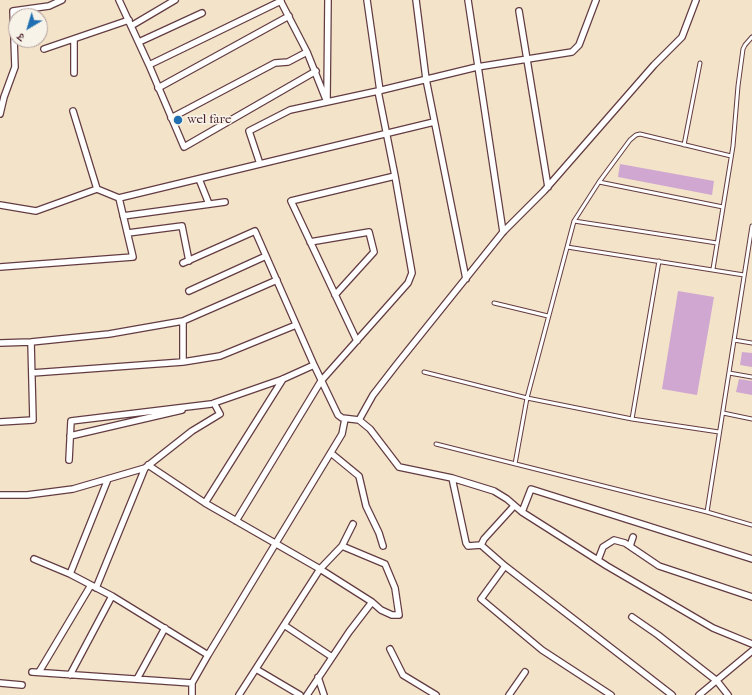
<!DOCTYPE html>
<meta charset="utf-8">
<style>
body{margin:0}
#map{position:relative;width:752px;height:695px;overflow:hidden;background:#f3e3c9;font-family:"IM FELL French Canon","Noto Serif Devanagari",serif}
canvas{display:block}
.north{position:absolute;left:8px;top:8px;width:40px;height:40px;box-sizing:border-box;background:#f7f3e8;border:1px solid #b29e9c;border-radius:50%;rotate:218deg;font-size:11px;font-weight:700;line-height:16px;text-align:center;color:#4a1f2b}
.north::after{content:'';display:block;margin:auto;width:14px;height:18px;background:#1f6fb2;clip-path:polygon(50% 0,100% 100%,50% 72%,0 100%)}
</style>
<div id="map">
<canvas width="752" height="695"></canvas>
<div class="north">उ</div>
</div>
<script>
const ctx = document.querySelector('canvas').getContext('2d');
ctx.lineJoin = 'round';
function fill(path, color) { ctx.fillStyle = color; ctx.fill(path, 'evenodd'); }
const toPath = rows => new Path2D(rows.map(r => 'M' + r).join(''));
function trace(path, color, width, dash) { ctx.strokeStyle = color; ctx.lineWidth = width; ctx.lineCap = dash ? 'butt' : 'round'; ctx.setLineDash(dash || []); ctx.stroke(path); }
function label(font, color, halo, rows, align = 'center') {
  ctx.font = font + ' "IM FELL French Canon",serif'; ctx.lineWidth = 3; ctx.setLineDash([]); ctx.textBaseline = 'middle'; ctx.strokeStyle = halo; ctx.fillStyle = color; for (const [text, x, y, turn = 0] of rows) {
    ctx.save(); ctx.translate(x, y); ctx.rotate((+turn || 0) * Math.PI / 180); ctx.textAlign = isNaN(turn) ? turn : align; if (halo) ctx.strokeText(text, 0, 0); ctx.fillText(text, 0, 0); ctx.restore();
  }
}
const building = toPath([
 [620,164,714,181,712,195,618,177],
 [678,291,714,297,697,395,662,389],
 [742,352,752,353,752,367,740,365],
 [739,379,752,381,752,395,736,392]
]);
const lane = toPath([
 [684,145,700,63],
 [723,207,599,182,630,140,636,135,640,134,731,156],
 [574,221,717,243],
 [567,247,744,275],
 [713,269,733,146,738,86,743,49,745,45,752,37],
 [494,303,548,316],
 [734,340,752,343],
 [424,372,527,398,632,419,719,432],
 [729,373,752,377],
 [723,413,752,419],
 [632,419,659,261],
 [436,444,707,512,752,226],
 [515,464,527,398,574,221,599,182],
 [707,512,752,525]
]);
const street = toPath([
 [119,0,149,65,281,1],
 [280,0,307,52,327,102],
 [367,0,380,91],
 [416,0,426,79,466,279],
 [468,0,503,232],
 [519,11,548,187],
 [131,26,175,0],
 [74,39,74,73],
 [139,42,202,13],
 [44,49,129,20],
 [149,65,184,147,316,71],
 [158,88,289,16],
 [327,98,328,0],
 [73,111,97,189,119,198],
 [0,114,4,97,15,67,13,11,49,6,62,0],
 [171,118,275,63,288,62,307,52],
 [260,164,249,131,290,110,378,91],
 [199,179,209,204],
 [0,205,36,211,97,189],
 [123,216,225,202],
 [128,233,182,226,189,261],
 [310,242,369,232,374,252,335,295],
 [183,263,255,231,314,365,338,415,342,418,359,420,370,429,399,467,452,478,494,491,507,499,522,512,607,566,713,628,752,644],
 [0,267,133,257,119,198,434,122],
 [189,291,266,256],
 [357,341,291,201,395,176],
 [0,343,31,342,109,334,183,321],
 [183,362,183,321,277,280],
 [32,373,183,362,220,356,296,325],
 [359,420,373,395,397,364,503,232,544,191,654,65,682,37,696,0],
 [0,422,33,420,31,342],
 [70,436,182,410],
 [331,453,359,476,366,506,379,533,383,546],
 [69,460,71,421,211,404],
 [148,465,205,503,320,569,372,602,349,632,307,695],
 [452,478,466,543,468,546,481,545,505,566,672,695],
 [0,495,27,495,73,489,145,468,192,431,220,414,214,403,283,379,314,365],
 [205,503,283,379],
 [522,512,531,489,752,559],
 [236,521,321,381,408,283,412,273,395,176,378,91,477,67,572,52,579,45,596,0],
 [481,545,484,539,514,506],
 [342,546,385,564,395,588,399,615,392,615,381,610,372,602],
 [630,546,633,537],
 [34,559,70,574,112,596,208,655],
 [598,560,603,547,614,540,625,543,659,566,752,597],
 [505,566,481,599,542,650,611,695],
 [70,574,108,479],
 [96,588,145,468],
 [632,617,658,635,717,681,728,695],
 [284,625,332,657],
 [390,649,403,675,436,695],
 [256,669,300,695],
 [32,672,192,683],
 [39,672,91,585],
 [70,675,112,596],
 [318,677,324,695],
 [137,679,165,628],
 [0,683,22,685],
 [192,695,192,683,208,655,342,434,345,419],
 [239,695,320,569,342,546,353,524],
 [509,695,525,672],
 [699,695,752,651]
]);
const markers = [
 [178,120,5,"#1f6fb2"]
];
const poiNames = [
 ["wel fare",187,120]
];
fill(building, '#cfa7d0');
trace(lane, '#633c43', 5);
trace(street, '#633c43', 8);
trace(lane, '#fff', 3);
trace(street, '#fff', 5.5);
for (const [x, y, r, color] of markers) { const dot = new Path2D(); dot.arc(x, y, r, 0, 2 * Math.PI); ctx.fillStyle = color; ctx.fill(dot); trace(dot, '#f7f3e8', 1.5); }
label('13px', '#4a1f2b', '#f7f3e8', poiNames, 'left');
</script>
